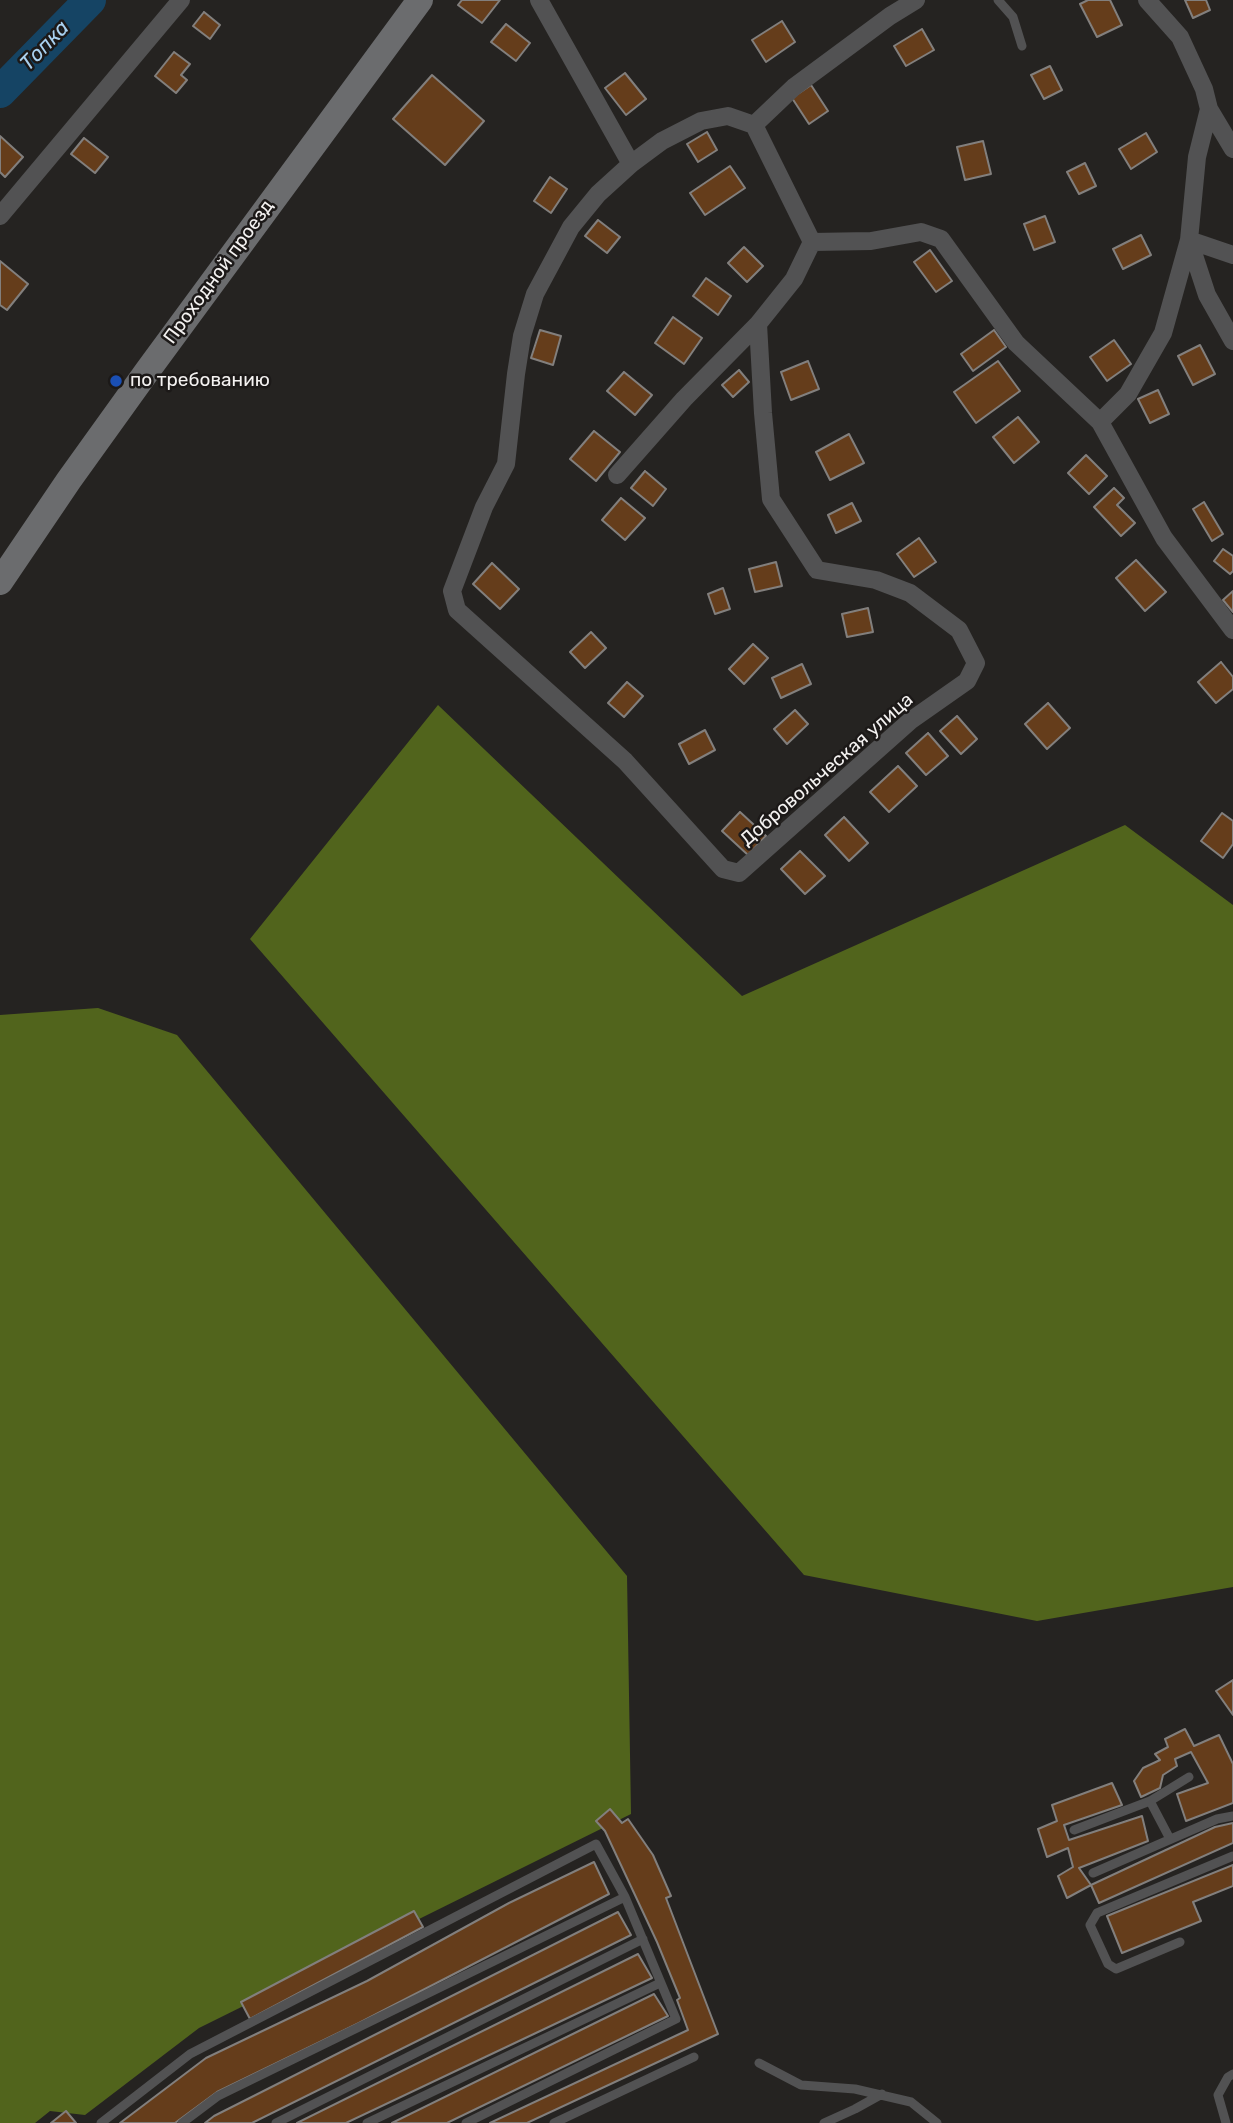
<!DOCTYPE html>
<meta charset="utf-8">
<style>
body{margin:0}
canvas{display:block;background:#252321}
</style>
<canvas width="1233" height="2123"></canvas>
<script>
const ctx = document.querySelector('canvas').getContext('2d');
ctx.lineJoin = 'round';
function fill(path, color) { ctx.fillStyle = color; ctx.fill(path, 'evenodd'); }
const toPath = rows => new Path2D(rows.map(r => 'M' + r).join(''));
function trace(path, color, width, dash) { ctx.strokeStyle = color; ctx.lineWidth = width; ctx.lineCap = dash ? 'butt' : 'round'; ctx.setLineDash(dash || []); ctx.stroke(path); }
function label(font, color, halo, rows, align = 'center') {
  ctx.font = font + ' Rubik,sans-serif'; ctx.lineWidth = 5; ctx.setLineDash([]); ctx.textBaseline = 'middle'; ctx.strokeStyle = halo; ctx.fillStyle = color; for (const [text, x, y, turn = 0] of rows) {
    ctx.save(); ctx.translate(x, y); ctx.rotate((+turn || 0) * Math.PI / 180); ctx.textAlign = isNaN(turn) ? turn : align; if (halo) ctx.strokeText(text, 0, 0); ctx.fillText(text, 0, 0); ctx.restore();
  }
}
const forest = toPath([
 [438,705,742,996,1125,825,1233,905,1233,1587,1037,1621,804,1575,250,939],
 [98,1008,177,1035,627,1576,631,1814,199,2028,85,2115,50,2111,35,2123,0,2123,0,1015]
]);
const river = toPath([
 [0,92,90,0]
]);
const building = toPath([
 [462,0,500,0,482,23,458,5,462,0],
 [1088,0,1110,0,1122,25,1097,37,1080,4,1088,0],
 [1185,0,1206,0,1210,10,1193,18,1185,0],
 [204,12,220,25,210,39,193,26,204,12],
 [782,21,795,42,766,62,752,40,782,21],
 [506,24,530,43,516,61,491,42,506,24],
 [922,29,934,50,906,66,894,46,922,29],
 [174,52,190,64,181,75,187,80,176,93,155,76,174,52],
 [1050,66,1062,90,1044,99,1031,75,1050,66],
 [625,73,646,99,626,115,605,88,625,73],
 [432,75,484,121,445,165,393,119,432,75],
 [811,85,828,111,809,124,792,98,811,85],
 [707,132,717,150,698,162,687,144,707,132],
 [1146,133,1157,152,1131,169,1119,149,1146,133],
 [0,136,23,157,5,177,0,172,0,136],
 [84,138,108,157,95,173,71,154,84,138],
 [983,141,991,174,965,180,957,147,983,141],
 [1085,163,1096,186,1079,194,1067,172,1085,163],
 [730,166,745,188,705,215,690,193,730,166],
 [550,177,567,189,551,213,534,201,550,177],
 [1045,216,1055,242,1034,250,1024,224,1045,216],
 [598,220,620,237,607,253,585,236,598,220],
 [1141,235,1151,255,1123,269,1113,249,1141,235],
 [744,247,763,266,747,282,728,263,744,247],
 [930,250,952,281,936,292,914,262,930,250],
 [0,261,28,284,7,310,0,305,0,261],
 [706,278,731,296,718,315,693,296,706,278],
 [673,317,702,338,684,364,655,343,673,317],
 [540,330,561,336,553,365,531,358,540,330],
 [994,330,1006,347,973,371,961,354,994,330],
 [1114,340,1131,364,1107,381,1090,357,1114,340],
 [1200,345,1215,374,1193,385,1178,356,1200,345],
 [808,361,819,389,791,400,781,372,808,361],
 [998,361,1020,391,976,423,954,392,998,361],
 [739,370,749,382,733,397,722,385,739,370],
 [624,372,652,395,635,415,607,391,624,372],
 [1158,390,1169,414,1150,423,1138,399,1158,390],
 [1018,417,1039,442,1014,463,993,437,1018,417],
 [594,431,620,452,596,481,570,459,594,431],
 [849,434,864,463,830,480,816,452,849,434],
 [1086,455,1107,476,1089,494,1068,473,1086,455],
 [645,471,666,489,653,506,631,488,645,471],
 [1114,488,1124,498,1117,505,1135,523,1121,536,1094,507,1114,488],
 [621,498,645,518,625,540,602,520,621,498],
 [1204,502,1223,534,1212,541,1193,509,1204,502],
 [852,503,861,521,836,533,828,515,852,503],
 [919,538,936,562,914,577,897,554,919,538],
 [1223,549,1233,556,1233,571,1230,574,1214,561,1223,549],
 [1136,560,1166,592,1145,611,1116,578,1136,560],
 [776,562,782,586,755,592,749,569,776,562],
 [492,563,519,589,500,609,473,584,492,563],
 [723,588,730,609,715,614,708,594,723,588],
 [1233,591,1233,612,1223,600,1233,591],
 [868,608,873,632,847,637,842,614,868,608],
 [591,632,606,648,585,668,570,652,591,632],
 [753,644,768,658,744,684,729,669,753,644],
 [1221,662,1233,677,1233,689,1216,703,1198,682,1221,662],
 [802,664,811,684,781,698,772,678,802,664],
 [627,682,643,696,624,717,608,703,627,682],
 [1048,703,1070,728,1047,749,1025,724,1048,703],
 [795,710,808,724,787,744,774,729,795,710],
 [957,716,977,739,961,754,940,731,957,716],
 [705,730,715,750,689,764,679,744,705,730],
 [928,733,948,756,926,775,906,753,928,733],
 [898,766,917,786,889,812,870,792,898,766],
 [740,812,766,836,748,855,722,831,740,812],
 [1222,813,1233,821,1233,844,1223,858,1201,841,1222,813],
 [844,817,868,843,849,861,825,835,844,817],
 [800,851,825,876,805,894,781,869,800,851],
 [1233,1680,1233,1715,1216,1691,1233,1680],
 [1185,1729,1194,1746,1219,1735,1233,1764,1233,1803,1186,1821,1177,1794,1208,1783,1191,1752,1175,1759,1177,1766,1163,1775,1160,1788,1141,1797,1134,1781,1143,1768,1160,1760,1155,1754,1168,1747,1165,1739,1185,1729],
 [1112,1783,1122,1805,1064,1825,1069,1840,1142,1816,1148,1841,1079,1868,1091,1885,1067,1898,1058,1876,1073,1867,1068,1848,1047,1857,1038,1829,1057,1821,1052,1805,1112,1783],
 [610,1809,622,1823,628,1819,653,1855,671,1896,666,1898,718,2034,527,2123,490,2123,688,2030,677,2000,680,1998,657,1942,605,1831,596,1821,610,1809],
 [1233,1823,1233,1843,1099,1903,1091,1885,1215,1827,1233,1823],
 [594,1862,609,1894,359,2023,217,2092,175,2123,120,2123,206,2058,367,1981,509,1903,594,1862],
 [1233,1865,1233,1886,1193,1902,1201,1921,1122,1953,1107,1916,1233,1865],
 [414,1911,423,1927,250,2019,241,2002,414,1911],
 [618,1912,631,1935,252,2123,205,2123,214,2116,618,1912],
 [638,1954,652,1978,346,2123,297,2123,638,1954],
 [654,1994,668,2016,447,2123,392,2123,654,1994],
 [66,2111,76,2123,51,2123,66,2111]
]);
const lane = toPath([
 [998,0,1013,17,1022,46],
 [1150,1801,1170,1839],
 [1074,1830,1150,1801,1189,1777],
 [1093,1873,1217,1819,1233,1816],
 [1180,1942,1116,1969,1108,1964,1090,1925,1097,1913,1233,1856],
 [759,2063,801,2085,855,2089,911,2102,937,2123],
 [101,2123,190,2054,596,1844,625,1897,676,2019,466,2123],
 [182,2123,218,2096,625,1897],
 [276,2123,643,1939],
 [367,2123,660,1983],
 [554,2123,694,2057],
 [824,2123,855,2109,882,2094],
 [1226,2123,1218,2095,1228,2077,1233,2074]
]);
const street = toPath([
 [539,0,631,164],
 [1147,0,1180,37,1204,89,1209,109,1233,149],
 [1209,109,1197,157,1189,240,1207,295,1233,341],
 [754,125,728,116,701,121,662,141,631,164,598,194,571,227,535,294,522,336,516,374,506,464,484,507,452,591,457,610,625,761,723,869,739,873,910,721,967,681,976,663,959,630,910,593,876,580,817,570,771,499,763,413,758,324],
 [754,125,794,87,890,16,916,0],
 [754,125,812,242],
 [0,216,181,0],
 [812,242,871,241,921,232,941,239,1016,343,1100,422,1164,538,1233,630],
 [1100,422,1128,394,1163,333,1189,240,1233,255],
 [617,475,684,399,758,324,794,279,812,242]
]);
const secondary = toPath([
 [0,582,69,480,148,370,420,0]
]);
const markers = [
 [116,381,7,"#1a4fb4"]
];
const streetNames = [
 ["Проходной проезд",219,272,-54],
 ["Добровольческая улица",827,770,-41]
];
const poiNames = [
 ["по требованию",130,381]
];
const waterNames = [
 ["Топка",45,46,-46]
];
fill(forest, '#51641c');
trace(river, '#154464', 32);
fill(building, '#653d1b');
trace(building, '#827f7d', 2);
trace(lane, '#525253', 9);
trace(street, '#525253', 18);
trace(secondary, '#6b6c6e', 26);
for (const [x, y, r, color] of markers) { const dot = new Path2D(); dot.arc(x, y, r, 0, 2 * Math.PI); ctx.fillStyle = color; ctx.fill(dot); trace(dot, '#1c1918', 2.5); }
label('19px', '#f4f2f1', '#1c1918', streetNames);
label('19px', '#f4f2f1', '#1c1918', poiNames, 'left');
label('italic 21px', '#a9d1f0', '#1c1918', waterNames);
</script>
